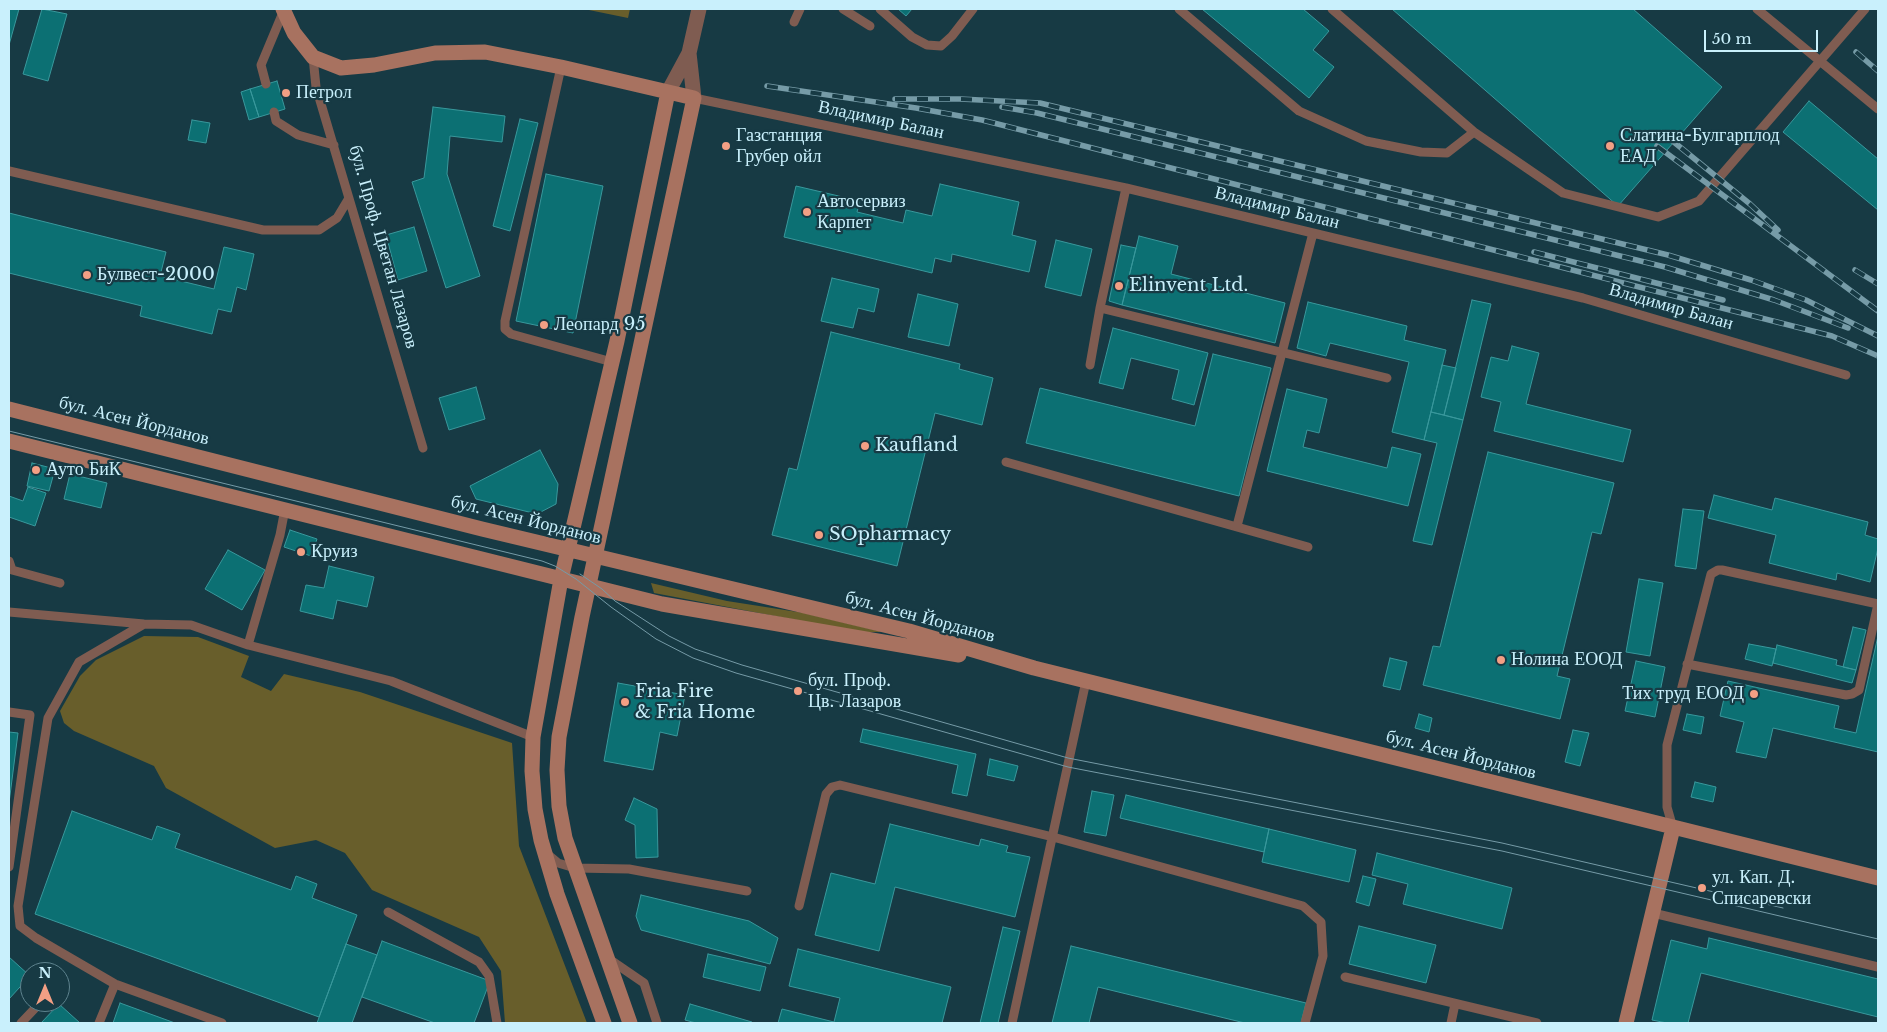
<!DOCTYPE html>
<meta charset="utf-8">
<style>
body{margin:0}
#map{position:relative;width:1887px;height:1032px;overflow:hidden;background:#173a44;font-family:"Libre Baskerville",serif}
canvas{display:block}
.frame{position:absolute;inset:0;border:10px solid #c9f0fc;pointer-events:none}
.north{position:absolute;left:20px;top:962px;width:50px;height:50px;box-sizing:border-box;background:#173a44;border:1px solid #5e838e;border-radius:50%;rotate:0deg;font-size:14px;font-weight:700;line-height:20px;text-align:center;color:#c9f0fc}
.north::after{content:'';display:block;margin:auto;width:18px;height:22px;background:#f39f84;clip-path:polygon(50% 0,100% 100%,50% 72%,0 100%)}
.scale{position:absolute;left:1704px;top:30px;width:114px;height:22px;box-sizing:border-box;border:2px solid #c9f0fc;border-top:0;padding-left:6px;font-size:15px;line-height:18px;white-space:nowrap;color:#c9f0fc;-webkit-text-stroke:4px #173a44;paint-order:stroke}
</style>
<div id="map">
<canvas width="1887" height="1032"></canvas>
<div class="frame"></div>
<div class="north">N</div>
<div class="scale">50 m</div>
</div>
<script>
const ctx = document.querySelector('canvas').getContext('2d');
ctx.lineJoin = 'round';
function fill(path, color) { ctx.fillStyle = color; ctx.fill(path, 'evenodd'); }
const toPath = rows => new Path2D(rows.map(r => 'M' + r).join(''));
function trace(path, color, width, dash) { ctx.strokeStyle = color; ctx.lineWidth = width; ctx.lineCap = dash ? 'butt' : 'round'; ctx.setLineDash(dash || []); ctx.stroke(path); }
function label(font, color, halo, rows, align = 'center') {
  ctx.font = font + ' "Libre Baskerville",serif'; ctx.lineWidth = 4.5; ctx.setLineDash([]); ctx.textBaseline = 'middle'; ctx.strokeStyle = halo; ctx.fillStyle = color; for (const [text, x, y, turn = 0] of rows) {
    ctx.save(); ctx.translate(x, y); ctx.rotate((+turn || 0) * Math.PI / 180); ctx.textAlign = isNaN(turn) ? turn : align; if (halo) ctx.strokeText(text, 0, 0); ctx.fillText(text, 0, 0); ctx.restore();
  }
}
const green = toPath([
 [584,9,630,9,628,18],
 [651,583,727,601,804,613,883,632,859,632,654,593],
 [144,636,198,637,249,656,241,677,271,691,284,674,360,692,512,743,519,846,587,1023,505,1023,501,971,479,937,372,890,345,853,316,840,275,848,166,788,154,766,74,731,64,723,60,711,80,676,96,660]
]);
const building = toPath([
 [9,9,19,9,9,45,9,9],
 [42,9,67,14,48,81,23,74,42,9],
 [898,9,912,9,906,16,898,9],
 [1202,9,1303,9,1329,31,1313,50,1334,67,1309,98,1202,9],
 [1392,9,1633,9,1722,87,1618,206,1392,9],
 [277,81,285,109,259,117,250,89,277,81],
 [250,89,259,117,249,120,241,92,250,89],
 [1809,101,1878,159,1878,210,1783,132,1809,101],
 [433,107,505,116,502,142,450,136,447,174,480,276,446,288,412,182,424,178,433,107],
 [520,119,538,123,510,231,493,226,520,119],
 [192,120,210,123,206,143,188,140,192,120],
 [546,174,603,186,573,333,516,321,546,174],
 [940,184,1019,202,1012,235,1036,241,1029,272,952,254,951,262,935,258,932,273,784,237,796,186,860,201,857,212,903,223,906,210,932,216,940,184],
 [9,213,166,252,160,276,214,289,224,247,254,254,246,290,237,287,231,312,218,309,212,334,140,316,142,306,9,273,9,213],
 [414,227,427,271,398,280,386,235,414,227],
 [1139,236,1178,246,1171,274,1285,303,1275,343,1122,305,1139,236],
 [1056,240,1092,249,1081,296,1045,287,1056,240],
 [1121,245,1136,248,1122,305,1109,301,1121,245],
 [832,278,879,289,874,312,858,308,853,328,821,321,832,278],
 [918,294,958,304,949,346,908,337,918,294],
 [1472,300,1491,304,1463,420,1444,415,1472,300],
 [1308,302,1407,326,1404,340,1446,350,1424,440,1392,432,1409,362,1330,343,1326,356,1297,348,1308,302],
 [1113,328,1208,353,1194,405,1172,399,1179,370,1131,358,1123,389,1099,383,1113,328],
 [831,332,960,364,959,369,993,378,982,425,935,413,897,566,772,535,789,468,797,470,831,332],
 [1512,346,1539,353,1526,404,1631,430,1623,462,1494,431,1501,402,1481,397,1491,357,1508,361,1512,346],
 [1213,354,1271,368,1239,496,1026,443,1040,388,1195,426,1213,354],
 [1442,365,1456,368,1444,415,1431,412,1442,365],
 [476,387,485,419,449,430,439,398,476,387],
 [1287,389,1327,399,1319,433,1307,430,1303,447,1387,468,1392,447,1421,454,1408,506,1267,471,1287,389],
 [1431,412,1463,420,1432,545,1413,541,1437,443,1424,440,1431,412],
 [540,450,558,484,556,504,537,514,476,499,470,486,540,450],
 [1488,452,1614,483,1601,534,1592,532,1557,676,1570,679,1560,719,1423,685,1433,646,1440,647,1488,452],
 [32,463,55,469,49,491,27,486,32,463],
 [70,474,107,483,101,508,64,499,70,474],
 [28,487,46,493,35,526,9,517,9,496,23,501,28,487],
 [1714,495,1772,510,1775,498,1868,522,1865,535,1878,539,1878,548,1870,582,1837,573,1836,580,1769,563,1776,535,1708,518,1714,495],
 [1683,509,1704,511,1696,569,1675,566,1683,509],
 [290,530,317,539,311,556,284,547,290,530],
 [228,550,265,570,242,610,205,589,228,550],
 [329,566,374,577,367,607,337,600,333,619,300,611,306,585,324,588,329,566],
 [1639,579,1663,583,1650,656,1626,652,1639,579],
 [1853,627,1866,630,1856,670,1843,667,1853,627],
 [1878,636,1878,752,1773,728,1766,758,1736,752,1744,722,1720,716,1728,681,1839,706,1834,728,1856,733,1878,636],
 [1749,644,1776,649,1772,666,1745,659,1749,644],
 [1777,645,1837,660,1836,665,1856,670,1852,683,1773,663,1777,645],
 [1390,658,1407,662,1400,690,1383,686,1390,658],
 [1636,661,1665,667,1655,717,1625,711,1636,661],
 [618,683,685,695,677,736,660,732,653,770,604,761,618,683],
 [1419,714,1432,718,1429,732,1415,728,1419,714],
 [1687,714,1704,717,1701,734,1683,730,1687,714],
 [863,729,976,754,967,796,952,793,958,765,860,742,863,729],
 [1573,730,1589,733,1580,766,1565,762,1573,730],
 [9,732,18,733,9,803,9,732],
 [990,759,1018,766,1014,781,987,775,990,759],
 [1695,782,1716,787,1713,802,1691,797,1695,782],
 [1092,791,1114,795,1106,836,1084,832,1092,791],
 [1126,795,1269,829,1264,852,1120,818,1126,795],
 [634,798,657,809,658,857,636,858,635,825,625,820,634,798],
 [72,811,152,840,157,826,180,834,175,848,291,890,296,876,317,884,312,898,357,915,319,1017,35,914,72,811],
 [890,824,979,846,981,839,1008,846,1006,852,1030,857,1015,917,895,887,879,951,815,935,831,873,875,884,890,824],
 [1269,829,1356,850,1349,882,1262,862,1269,829],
 [1377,853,1512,888,1502,929,1403,904,1408,884,1372,875,1377,853],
 [1363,876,1376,879,1369,906,1356,902,1363,876],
 [641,895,749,921,778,938,770,964,641,930,636,916,641,895],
 [1359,926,1436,945,1426,983,1349,964,1359,926],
 [1003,927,1020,931,998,1023,980,1023,1003,927],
 [1709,938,1878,979,1878,1017,1701,973,1688,1023,1667,1023,1652,1020,1671,940,1707,949,1709,938],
 [382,941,490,981,474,1023,435,1023,362,997,382,941],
 [346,944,377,955,352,1023,317,1023,346,944],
 [1071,946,1306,1003,1301,1023,1245,1023,1098,987,1089,1023,1052,1023,1071,946],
 [798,949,951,987,942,1023,778,1023,782,1009,834,1022,840,998,789,986,798,949],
 [708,954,766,967,760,991,703,977,708,954],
 [9,957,30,976,9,999,9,957],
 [120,1003,175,1023,113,1023,120,1003],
 [59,1004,80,1023,41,1023,59,1004],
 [690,1004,752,1022,751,1023,696,1023,685,1020,690,1004]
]);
const lane = toPath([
 [843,9,870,26],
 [880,9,912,37,927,45,941,46,952,36,973,9],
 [1179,9,1299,111,1366,141,1421,152,1447,153,1474,132],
 [1332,9,1474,132,1563,193,1658,217,1699,201,1865,9],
 [1757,9,1878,109],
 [794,22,800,9],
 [313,57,316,87,423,448],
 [561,67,505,321,505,329,511,334,612,362],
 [266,84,261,65,284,10],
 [694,98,1126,188,1583,298,1846,375],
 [274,112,276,121,298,135,334,145],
 [9,171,263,230,319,230,337,218,349,198],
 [1100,308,1387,378],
 [1090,365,1100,308,1126,188],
 [1006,462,1308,547],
 [1237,526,1313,233],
 [9,561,12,570,60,583],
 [9,612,144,624,191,625,248,645,391,681,533,737],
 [144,624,79,662,48,718,18,906,20,926,36,938,115,984,222,1023],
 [248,645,280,535,285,509],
 [1687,664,1846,695,1852,694,1859,690,1878,604],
 [9,712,30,715,9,867],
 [1673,828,1667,807,1667,745,1711,574,1718,570,1722,570,1878,604],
 [546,853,558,863,575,868,629,869,747,891],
 [799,906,826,794,832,787,840,785,1053,837,1303,906,1321,922,1323,956,1305,1023],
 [388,912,479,962,489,976,497,1023],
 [1653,913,1878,967],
 [609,959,644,983,657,1023],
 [1345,977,1537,1023],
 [21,1023,41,1002],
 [99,1023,115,984],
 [1012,1023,1086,681],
 [1451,1023,1455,1004]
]);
const street = toPath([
 [689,53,694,98],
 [668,92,689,53,699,9]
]);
const secondary = toPath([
 [283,9,294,33,313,57,341,68,374,65,435,53,485,52,561,67,694,98,582,617,559,737,557,770,559,806,565,838,630,1023],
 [9,409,482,529,909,631,1034,668,1878,878],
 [9,441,662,604,959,655],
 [604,1023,557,894,541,840,535,809,532,771,533,737,561,579,617,341,668,92],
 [1626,1023,1673,828]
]);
const tram = toPath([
 [9,431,542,561,555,566,576,579,611,607,656,639,693,658,736,673,1068,767,1502,851,1878,939],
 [580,574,602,589,615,601,669,636,695,649,742,665,1068,758,1502,843,1783,908]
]);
const rail = toPath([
 [1856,52,1878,71],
 [767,86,916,108,982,120,1832,336,1878,356],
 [895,99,960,99,1040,103,1668,255,1751,280,1806,300,1878,336],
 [1002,107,1037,113,1665,267,1774,300,1848,328],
 [1664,134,1750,204,1778,230],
 [1657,146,1878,311],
 [1534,252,1723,300],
 [1855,270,1878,284]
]);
const markers = [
 [286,93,5,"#f39f84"],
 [726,146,5,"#f39f84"],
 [1610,146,5,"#f39f84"],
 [807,212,5,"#f39f84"],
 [87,275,5,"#f39f84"],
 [1119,286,5,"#f39f84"],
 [544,325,5,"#f39f84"],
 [865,446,5,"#f39f84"],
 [36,470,5,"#f39f84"],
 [819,535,5,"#f39f84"],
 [301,552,5,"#f39f84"],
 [1501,660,5,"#f39f84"],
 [798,691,5,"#f39f84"],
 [1754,694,5,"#f39f84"],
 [625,702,5,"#f39f84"],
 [1702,888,5,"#f39f84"]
];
const poiNames = [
 ["Петрол",296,93],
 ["Газстанция",736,136],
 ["Грубер ойл",736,157],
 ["Слатина-Булгарплод",1620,136],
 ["ЕАД",1620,157],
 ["Автосервиз",817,202],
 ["Карпет",817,223],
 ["Булвест-2000",97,275],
 ["Elinvent Ltd.",1129,286],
 ["Леопард 95",554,325],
 ["Kaufland",875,446],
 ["Ауто БиК",46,470],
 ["SOpharmacy",829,535],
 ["Круиз",311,552],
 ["Нолина ЕООД",1511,660],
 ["бул. Проф.",808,681],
 ["Цв. Лазаров",808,702],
 ["Fria Fire",635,692],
 ["& Fria Home",635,713],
 ["Тих труд ЕООД",1744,694,"right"],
 ["ул. Кап. Д.",1712,878],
 ["Списаревски",1712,899]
];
const streetNames = [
 ["Владимир Балан",881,120,12],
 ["Владимир Балан",1277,208,14],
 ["бул. Проф. Цветан Лазаров",383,247,74],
 ["Владимир Балан",1671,307,16],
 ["бул. Асен Йорданов",134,421,14],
 ["бул. Асен Йорданов",526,520,14],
 ["бул. Асен Йорданов",920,617,15],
 ["бул. Асен Йорданов",1461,755,14]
];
fill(green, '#685e2b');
fill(building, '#0c7073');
trace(building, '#39989c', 1);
trace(lane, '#7f5c51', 9);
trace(street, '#7f5c51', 15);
trace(secondary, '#a87260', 15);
trace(tram, '#769ba7', 1);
trace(rail, '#769ba7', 5.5);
trace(rail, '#173a44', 4, [11]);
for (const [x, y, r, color] of markers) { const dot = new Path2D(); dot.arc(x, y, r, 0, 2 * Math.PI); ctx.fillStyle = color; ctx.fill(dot); trace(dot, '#173a44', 2); }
label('18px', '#c9f0fc', '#173a44', poiNames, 'left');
label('18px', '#c9f0fc', '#173a44', streetNames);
</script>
